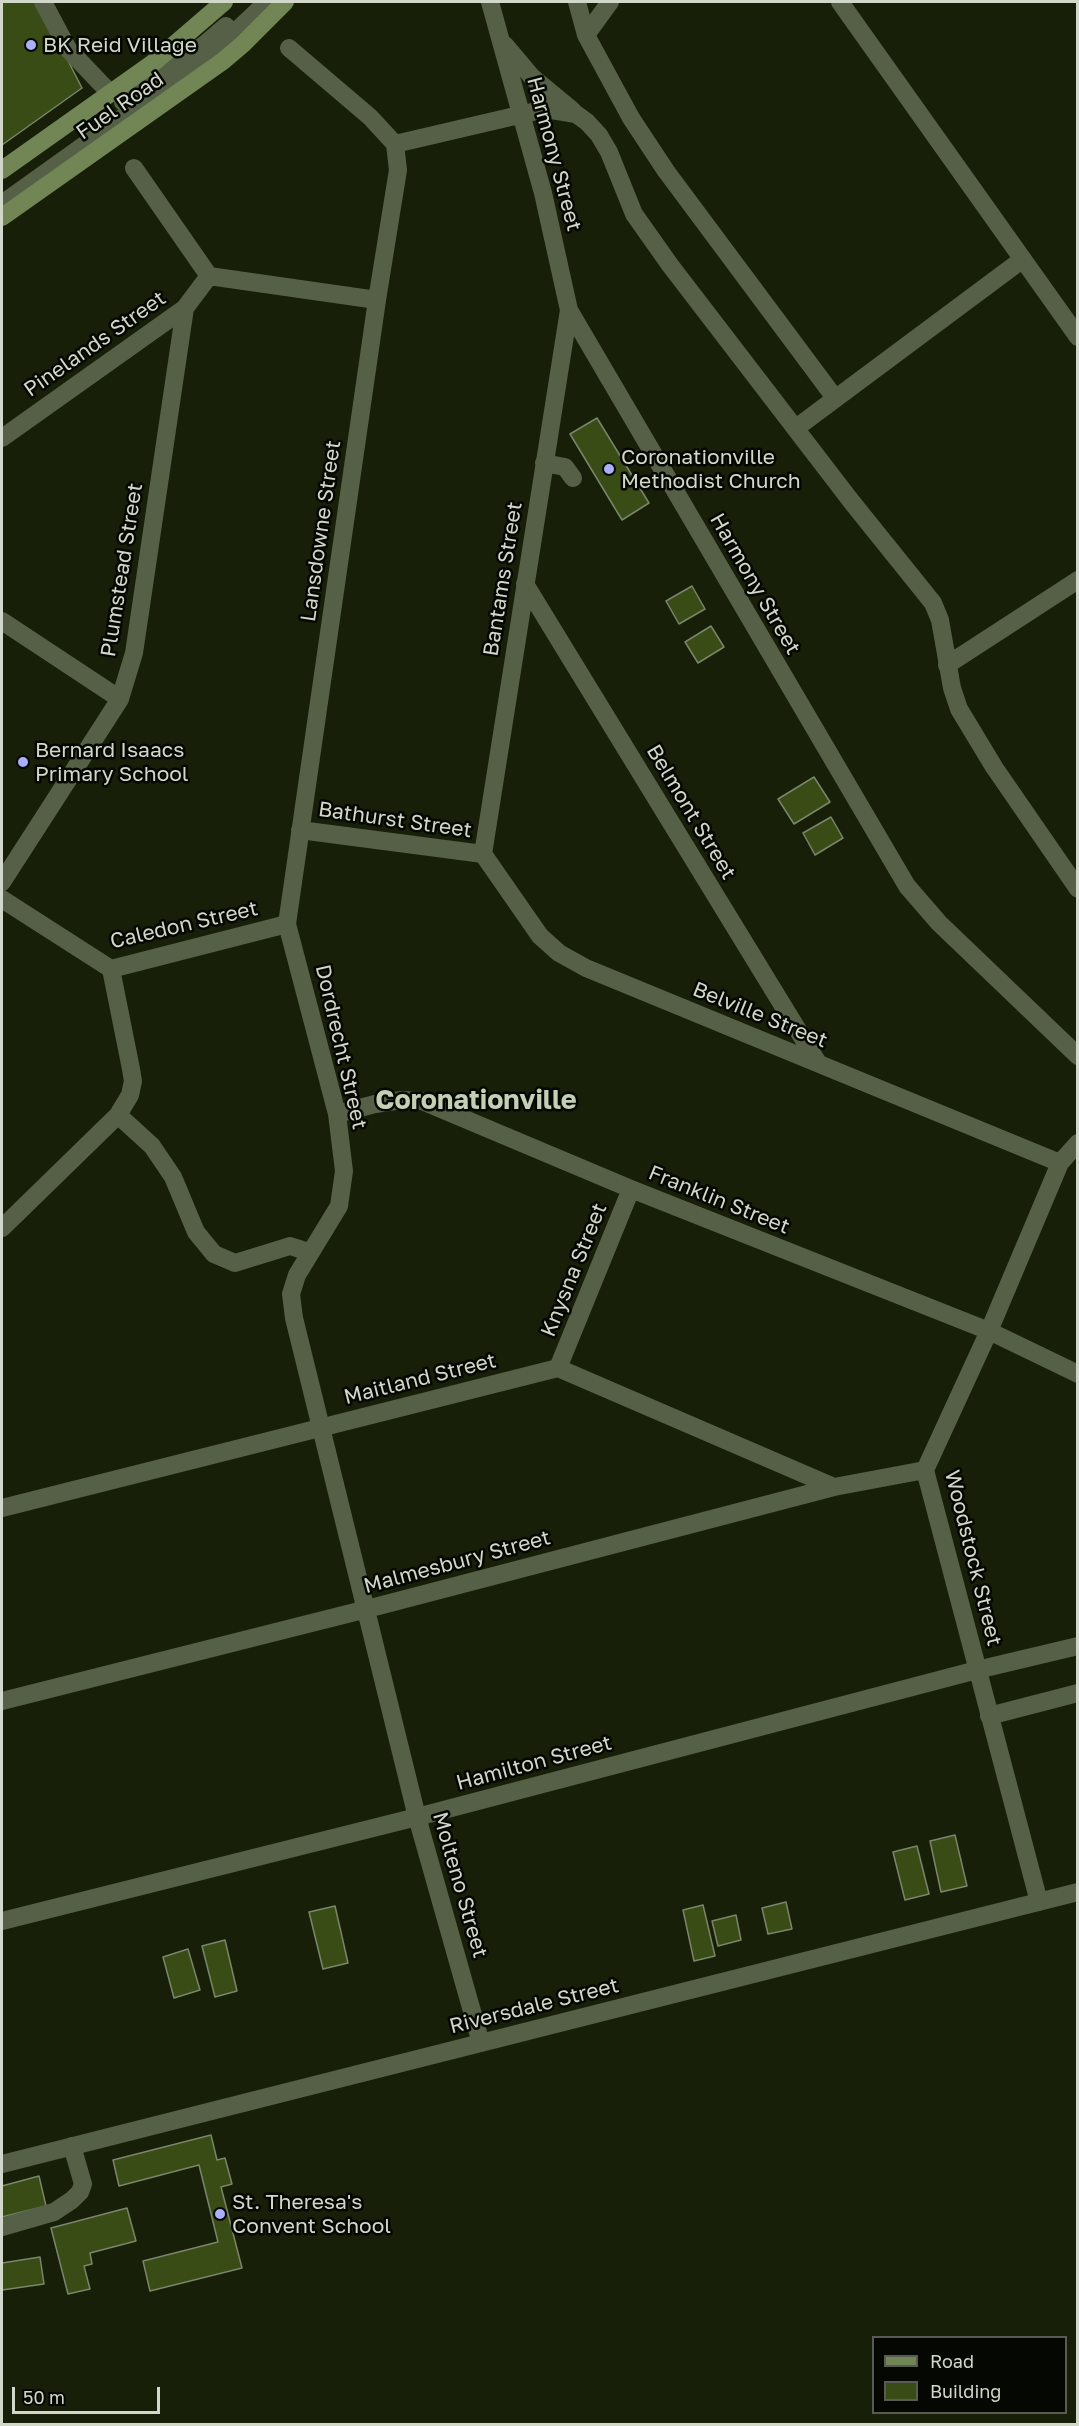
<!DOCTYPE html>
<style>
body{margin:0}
#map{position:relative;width:1079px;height:2426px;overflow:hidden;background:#171f09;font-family:"Golos Text",sans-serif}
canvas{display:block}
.frame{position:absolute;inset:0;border:3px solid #d1d7c9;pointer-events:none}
.legend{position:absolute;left:872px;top:2336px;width:195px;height:78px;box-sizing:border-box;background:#050802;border:2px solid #575b52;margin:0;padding:8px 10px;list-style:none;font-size:18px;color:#d1d7c9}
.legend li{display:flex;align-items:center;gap:12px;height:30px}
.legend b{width:30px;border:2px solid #575b52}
.scale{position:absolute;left:12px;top:2387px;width:148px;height:27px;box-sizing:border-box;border:3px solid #d1d7c9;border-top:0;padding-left:8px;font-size:18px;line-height:21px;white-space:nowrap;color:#d1d7c9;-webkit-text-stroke:4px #050802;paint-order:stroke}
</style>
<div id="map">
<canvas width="1079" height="2426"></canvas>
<div class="frame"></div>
<ul class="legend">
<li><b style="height:8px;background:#728655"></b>Road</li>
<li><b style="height:16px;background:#394c15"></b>Building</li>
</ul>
<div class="scale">50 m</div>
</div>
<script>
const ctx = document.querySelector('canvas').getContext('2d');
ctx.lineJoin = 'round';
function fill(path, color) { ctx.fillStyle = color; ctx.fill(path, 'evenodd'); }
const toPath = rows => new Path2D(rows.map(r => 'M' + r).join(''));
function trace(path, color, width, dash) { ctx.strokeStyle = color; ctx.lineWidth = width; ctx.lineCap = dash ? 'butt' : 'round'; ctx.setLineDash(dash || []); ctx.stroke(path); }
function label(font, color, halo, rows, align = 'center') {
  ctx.font = font + ' "Golos Text",sans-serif'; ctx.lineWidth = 5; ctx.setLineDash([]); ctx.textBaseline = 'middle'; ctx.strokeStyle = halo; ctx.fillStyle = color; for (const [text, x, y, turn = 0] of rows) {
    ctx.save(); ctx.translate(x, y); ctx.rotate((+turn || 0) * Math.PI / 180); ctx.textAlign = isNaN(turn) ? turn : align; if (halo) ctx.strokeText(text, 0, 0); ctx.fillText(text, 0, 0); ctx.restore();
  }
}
const building = toPath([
 [2,2,38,2,82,88,2,145,2,2],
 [597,418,649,503,622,520,570,434,597,418],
 [692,586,705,609,679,624,666,601,692,586],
 [711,626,724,647,698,663,685,642,711,626],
 [814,777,830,802,794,824,778,799,814,777],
 [831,817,843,838,815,855,803,833,831,817],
 [955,1835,967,1886,941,1892,930,1841,955,1835],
 [917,1846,929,1894,905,1900,893,1852,917,1846],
 [786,1902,792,1929,768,1934,762,1908,786,1902],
 [703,1905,715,1956,694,1961,683,1910,703,1905],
 [335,1906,348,1963,323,1969,309,1912,335,1906],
 [736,1915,741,1940,718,1946,712,1921,736,1915],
 [225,1940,237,1991,215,1997,202,1946,225,1940],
 [188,1949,200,1990,174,1998,163,1957,188,1949],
 [211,2135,217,2160,225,2158,232,2184,221,2187,242,2268,150,2291,143,2261,218,2242,199,2165,119,2186,113,2160,211,2135],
 [39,2176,46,2206,2,2217,2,2186,39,2176],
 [127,2208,136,2241,90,2253,92,2264,84,2266,90,2289,68,2294,51,2228,127,2208],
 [40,2257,44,2284,2,2290,2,2263,40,2257]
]);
const minor = toPath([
 [43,2,68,49,110,93],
 [490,2,543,193,569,310,907,886,939,923,1078,1056],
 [577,2,586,35],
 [610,2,586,35,631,118,666,171,835,398],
 [840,2,1078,337],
 [505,45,532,77,573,111],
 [289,48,370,117,395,144,545,109,576,114,587,122,599,135,609,152,634,214,670,265,851,501,933,603,940,620,952,688,959,709,994,767,1078,889],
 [123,102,205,44,226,26],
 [395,144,398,170,377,300,287,924,337,1114,344,1171,339,1206,297,1275,291,1294,294,1318,417,1817,481,2043],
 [134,168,209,276,377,300],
 [2,204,213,53,267,2],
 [796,428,1023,259],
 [2,438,185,308],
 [544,463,565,467,573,478],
 [525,584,818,1063],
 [2,621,120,699],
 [947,665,1078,580],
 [300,830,483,854],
 [483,854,540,936,559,953,586,968,1060,1163],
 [483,854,569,310],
 [2,882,120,699,134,653,185,308,209,276],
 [2,899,111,969,287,924],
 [337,1114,375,1104,402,1100,422,1101,631,1189,989,1331,1078,1374],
 [118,1115,152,1146,173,1177,196,1232,214,1254,235,1263,290,1246,309,1252],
 [2,1228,118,1115,130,1095,133,1081,131,1069,111,969],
 [558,1368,631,1189],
 [2,1508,558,1368,834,1487],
 [2,1701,367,1609,834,1487,925,1470],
 [989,1716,1078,1693],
 [1039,1902,925,1470,989,1331,1060,1163,1078,1143],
 [2,1921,417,1817,977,1670,1078,1646],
 [2,2164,1078,1892],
 [2,2227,54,2212,72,2200,80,2192,83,2184,72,2146]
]);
const major = toPath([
 [2,170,153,63,224,2],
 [2,217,223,61,243,44,285,2]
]);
const markers = [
 [31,45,6,"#a9b0fc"],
 [609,469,6,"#a9b0fc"],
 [23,762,6,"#a9b0fc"],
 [220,2214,6,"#a9b0fc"]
];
const poiNames = [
 ["BK Reid Village",43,45],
 ["Coronationville",621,457],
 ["Methodist Church",621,481],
 ["Bernard Isaacs",35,750],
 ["Primary School",35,774],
 ["St. Theresa's",232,2202],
 ["Convent School",232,2226]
];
const streetNames = [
 ["Fuel Road",120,106,-35],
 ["Harmony Street",554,154,75],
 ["Pinelands Street",95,344,-35],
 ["Lansdowne Street",321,531,-82],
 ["Plumstead Street",122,570,-81],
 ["Bantams Street",503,579,-81],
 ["Harmony Street",755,584,60],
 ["Belmont Street",691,812,59],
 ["Bathurst Street",395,820,8],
 ["Caledon Street",184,925,-13],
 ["Belville Street",760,1015,22],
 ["Dordrecht Street",341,1047,77],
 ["Franklin Street",719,1200,22],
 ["Knysna Street",574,1270,-68],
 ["Maitland Street",420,1379,-14],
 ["Woodstock Street",973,1558,76],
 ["Malmesbury Street",457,1562,-15],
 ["Hamilton Street",534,1763,-15],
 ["Molteno Street",460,1885,74],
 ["Riversdale Street",534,2006,-14]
];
const districtNames = [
 ["Coronationville",476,1100]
];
fill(building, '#394c15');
trace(building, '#7a856b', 1.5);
trace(minor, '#556047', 18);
trace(major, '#728655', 18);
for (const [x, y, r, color] of markers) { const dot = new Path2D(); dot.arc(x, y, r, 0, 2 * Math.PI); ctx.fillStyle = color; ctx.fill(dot); trace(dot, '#050802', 2); }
label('21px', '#d1d7c9', '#050802', poiNames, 'left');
label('21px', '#d1d7c9', '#050802', streetNames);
label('bold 27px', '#c4d0b4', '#050802', districtNames);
</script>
